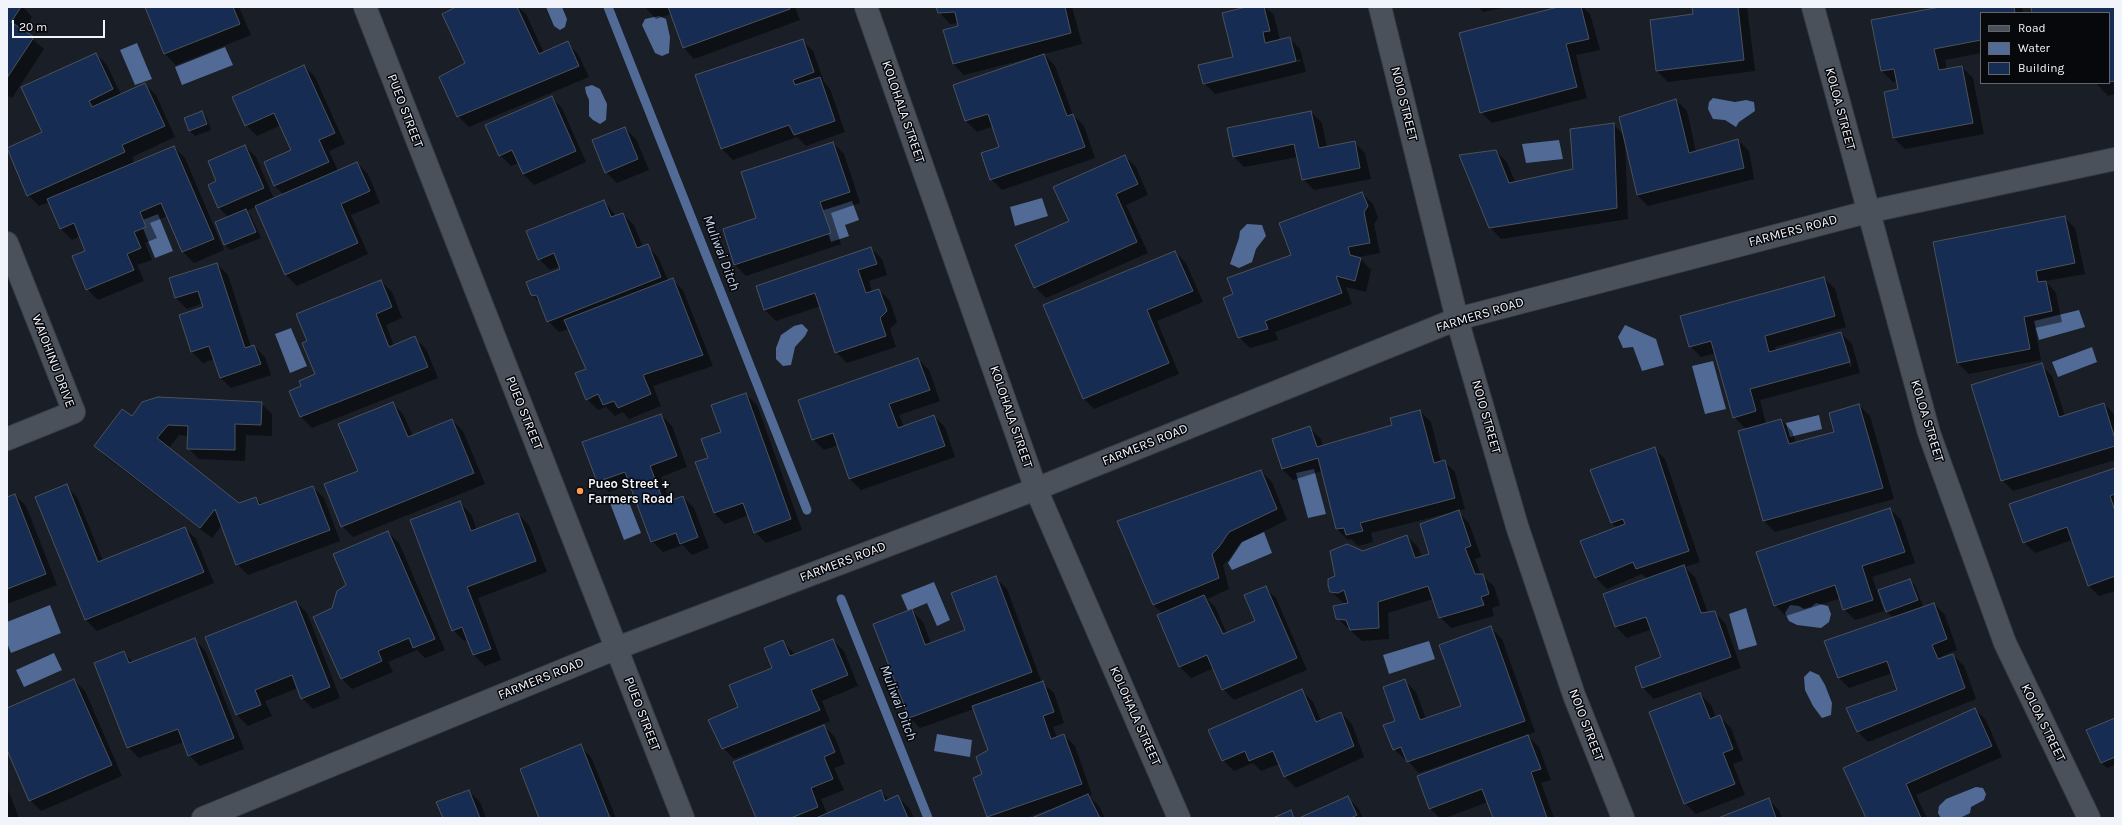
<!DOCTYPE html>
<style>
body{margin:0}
#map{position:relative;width:2122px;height:825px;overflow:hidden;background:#1a1e27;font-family:Karla,sans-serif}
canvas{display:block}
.frame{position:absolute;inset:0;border:8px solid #f1f4fa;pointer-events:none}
.legend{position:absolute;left:1980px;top:12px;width:130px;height:72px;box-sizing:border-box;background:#07080c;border:1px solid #65666b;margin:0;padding:5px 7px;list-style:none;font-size:12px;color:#f1f4fa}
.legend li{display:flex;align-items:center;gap:8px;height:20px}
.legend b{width:20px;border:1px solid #65666b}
.scale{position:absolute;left:12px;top:20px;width:93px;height:18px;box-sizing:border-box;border:2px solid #f1f4fa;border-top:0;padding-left:5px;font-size:12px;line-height:14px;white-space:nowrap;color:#f1f4fa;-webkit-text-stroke:3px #07080c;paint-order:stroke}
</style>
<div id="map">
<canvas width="2122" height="825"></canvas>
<div class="frame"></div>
<ul class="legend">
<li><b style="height:5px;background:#4b515a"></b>Road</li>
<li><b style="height:11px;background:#526b96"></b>Water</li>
<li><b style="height:11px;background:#162c52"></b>Building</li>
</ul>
<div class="scale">20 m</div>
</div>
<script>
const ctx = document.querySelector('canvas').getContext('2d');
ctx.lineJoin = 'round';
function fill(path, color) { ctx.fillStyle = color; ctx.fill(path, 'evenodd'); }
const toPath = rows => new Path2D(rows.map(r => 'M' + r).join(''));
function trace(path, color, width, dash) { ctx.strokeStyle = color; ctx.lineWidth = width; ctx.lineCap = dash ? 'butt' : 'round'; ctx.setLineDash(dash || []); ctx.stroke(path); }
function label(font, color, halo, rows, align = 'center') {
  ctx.font = font + ' Karla,sans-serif'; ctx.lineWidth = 3; ctx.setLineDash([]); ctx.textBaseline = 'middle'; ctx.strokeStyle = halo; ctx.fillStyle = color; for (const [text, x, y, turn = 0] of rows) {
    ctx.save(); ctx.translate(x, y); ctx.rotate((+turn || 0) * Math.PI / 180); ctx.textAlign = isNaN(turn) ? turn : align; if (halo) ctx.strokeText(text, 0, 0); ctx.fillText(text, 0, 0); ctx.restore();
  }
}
const water = toPath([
 [546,7,562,7,567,19,565,27,560,30,554,26],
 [659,16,666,19,670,37,669,53,662,56,655,53,642,25,645,19],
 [137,43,152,79,135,85,120,50],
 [225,47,233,65,182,85,175,67],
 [592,85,600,89,607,104,606,120,600,124,593,120,589,116,589,100,586,93,585,87],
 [1713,98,1735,102,1746,100,1754,102,1755,111,1739,122,1736,127,1725,120,1713,119,1708,109,1709,102],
 [1559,140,1563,159,1526,163,1522,144],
 [1042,198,1048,216,1015,226,1010,207],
 [852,201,859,220,845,225,849,236,831,242,821,211],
 [158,214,173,251,155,258,140,221],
 [1247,224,1262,225,1266,236,1256,249,1252,262,1239,268,1230,264,1239,238,1240,231],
 [2079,310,2085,327,2039,340,2034,321],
 [802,324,808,330,805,336,795,347,791,365,783,366,776,359,776,348,781,335,794,326],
 [1625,325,1656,339,1664,365,1642,371,1633,347,1623,348,1618,337],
 [291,328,307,366,290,373,275,334],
 [2092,347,2097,362,2058,377,2052,362],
 [1713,361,1726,409,1705,414,1692,366],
 [1819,415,1822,429,1790,437,1786,423],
 [1314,469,1326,514,1308,518,1296,473],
 [627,497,641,533,624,540,610,503],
 [1264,532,1272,553,1232,570,1228,563,1242,542],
 [934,582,950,620,937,626,927,603,908,611,901,595],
 [1816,603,1828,606,1831,614,1829,622,1821,628,1797,625,1789,621,1785,613,1790,605,1799,606,1804,609,1811,607],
 [50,605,61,633,11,653,7,643,7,622],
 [1746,608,1757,645,1739,650,1729,614],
 [1429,641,1435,659,1389,674,1383,655],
 [54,653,62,670,24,687,16,670],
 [1810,671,1819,675,1825,685,1832,703,1831,715,1822,718,1813,706,1805,690,1804,677],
 [937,734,972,740,970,757,934,751],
 [1976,787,1983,788,1986,794,1984,800,1971,807,1970,813,1962,817,1941,818,1938,813,1939,806,1946,799]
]);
const shadow = toPath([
 [7,7,23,7,32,17,23,31,44,49,12,98,7,95],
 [146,7,239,7,251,35,176,65,165,54],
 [459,7,518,7,526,14,544,53,567,43,578,54,589,77,469,127,458,116,466,63],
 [645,7,795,7,800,20,694,59,684,48,671,14,656,19],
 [937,7,1072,7,1082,44,1044,54,1055,66,1073,115,1084,126,1095,158,1002,190,991,179,1000,148,993,126,977,132,966,121,954,86,1035,58,1034,57,964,75,953,64,958,23,950,24,939,12],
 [1250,7,1265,7,1274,15,1280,40,1289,38,1300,49,1306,72,1215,94,1204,83,1234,57],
 [1300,59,1301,61,1210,83,1210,81],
 [1478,7,1508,7,1483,12],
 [1562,7,1583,7,1590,14,1600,50,1576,55,1587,98,1492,123,1481,112],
 [1693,7,1747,7,1755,71,1668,82,1657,71,1694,15],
 [1945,7,2022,7,2023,13,1981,13,1981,53,1945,60,1947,70,1962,67,1973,78,1984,134,1905,149,1894,138,1885,93,1899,90,1898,81,1893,82,1882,71,1872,21],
 [2032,7,2115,7,2115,94,2108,96,2096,83,2109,83,2109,13,2033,13],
 [802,40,813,51,824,82,830,89,845,132,806,146,797,137,733,160,722,149],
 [96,54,107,65,121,95,145,84,156,95,175,137,132,157,135,164,174,147,185,158,224,250,194,263,183,252,168,216,150,223,157,238,145,243,152,260,137,265,144,281,98,300,87,289,86,251,80,236,72,240,61,229,49,202,39,206,28,195,7,149,44,133],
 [304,66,315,77,345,144,329,151,338,171,357,163,368,174,380,203,351,215,368,254,297,286,286,275,256,207,247,211,251,216,261,238,230,250,225,245,216,222,228,217,219,208,217,182,245,146,256,157,274,199,284,195,275,186,265,163,293,150,281,125,257,136,246,125],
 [551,97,562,108,586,162,534,185,523,174,519,163,511,166,500,155],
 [1676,100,1687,111,1696,152,1738,140,1749,151,1754,179,1648,206,1637,195,1625,143,1628,219,1501,239,1490,227,1496,151,1507,162,1515,182,1574,169,1613,124,1624,135],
 [201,112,207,118,211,130,195,136,190,131,185,119],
 [1311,112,1322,123,1327,148,1354,142,1365,153,1371,179,1314,190,1303,179,1298,157,1244,167,1233,156],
 [625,128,636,139,649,170,617,183,606,172],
 [833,143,844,154,860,203,831,213,841,244,746,276,735,265],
 [1125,156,1136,167,1148,195,1126,205,1148,253,1046,298,1035,287,1070,221],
 [1362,193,1373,204,1378,218,1374,224,1380,253,1359,257,1371,270,1366,292,1346,287,1352,304,1275,332,1278,340,1250,348,1239,337,1234,295,1292,255],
 [604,201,616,216,623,214,634,225,643,247,647,246,658,257,668,280,672,279,683,290,713,366,653,386,661,406,629,419,623,412,615,416,606,407,598,410,587,399,587,369,569,329,559,332,548,321,542,305,532,295,561,269,560,266,550,270,539,259],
 [2064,217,2075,228,2085,274,2046,281,2056,293,2062,322,2035,328,2041,360,1969,374,1958,363,1934,243],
 [871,248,882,259,887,275,869,281,872,292,879,290,890,301,897,322,890,329,896,347,847,363,836,352,821,306,776,321,765,310,757,286],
 [1175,252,1186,263,1203,302,1157,321,1179,374,1094,409,1083,398],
 [217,264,228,275,251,347,254,346,265,357,271,375,231,388,220,377,214,359,203,363,192,352,205,308,203,303,187,309,176,298,170,279],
 [1824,278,1835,289,1846,327,1775,347,1776,351,1841,333,1852,344,1860,373,1760,400,1766,424,1781,420,1792,431,1796,444,1835,433,1859,405,1870,416,1894,499,1775,532,1764,521,1739,431,1746,429,1734,417,1716,353,1701,357,1690,346],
 [1844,345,1846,345,1852,366,1850,367],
 [381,281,392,292,402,318,386,325,394,346,415,338,426,349,438,378,312,428,301,417,302,387,316,375],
 [918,359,929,370,940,401,899,415,904,427,934,416,945,427,955,457,861,490,850,479,838,445,824,450,813,439],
 [2041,365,2052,376,2065,416,2104,404,2115,415,2115,460,2013,491,2002,480],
 [746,394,757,405,802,530,766,543,755,532,749,515,725,524,714,513,709,458,722,433],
 [261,403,272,414,272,436,246,435,245,461,199,459,188,448,188,436,179,435,169,448,238,504,256,498,263,505,313,487,324,498,340,541,248,575,237,564,222,525,212,538,106,457,95,446,132,418],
 [392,403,403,414,413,436,452,420,463,431,485,484,353,537,342,526,359,471],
 [1420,411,1431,422,1441,462,1444,461,1455,472,1465,509,1458,511,1469,523,1481,557,1475,559,1481,575,1494,586,1500,605,1492,608,1494,616,1451,628,1440,617,1433,599,1388,613,1389,639,1362,641,1337,618,1350,604,1342,602,1331,591,1336,577,1363,552,1407,536,1418,547,1422,557,1430,555,1449,513,1371,533,1373,542,1358,546,1351,539,1348,540,1337,529,1322,471,1293,480,1282,469,1310,428,1321,439,1323,446,1393,426],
 [661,415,672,426,687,467,661,477,670,502,683,497,694,508,709,548,692,555,683,545,663,552,652,541,630,485,609,492,598,481],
 [1654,448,1665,459,1700,562,1685,567,1695,577,1708,613,1714,612,1725,623,1741,668,1654,699,1643,688,1636,667,1662,658,1652,629,1627,638,1616,627,1604,594,1647,579,1642,574,1607,589,1596,578,1617,528,1612,523,1592,471],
 [2115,469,2115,591,2099,596,2088,585,2072,540,2035,553,2024,542],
 [1261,471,1272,482,1287,520,1240,543,1230,558,1223,565,1229,589,1207,599,1215,607,1227,634,1256,621,1265,587,1276,598,1307,670,1234,700,1223,689,1214,668,1191,678,1180,667,1159,616,1163,614,1154,605,1119,521],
 [66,486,77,497,103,561,185,528,196,539,214,583,97,631,86,620],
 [15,495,26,506,57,585,7,604,7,498],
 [460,503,471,514,477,530,518,514,529,525,547,572,478,598,501,660,485,666,474,655,468,640,464,641,453,630],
 [1890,509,1901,520,1915,563,1872,577,1884,611,1855,620,1844,609,1841,598,1786,616,1775,605],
 [388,532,399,543,445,650,425,658,417,650,388,662,393,672,352,689,341,678,333,609,348,585],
 [996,578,1007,589,1042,683,1054,693,1064,723,1053,727,1057,738,1064,735,1075,746,1092,795,1089,796,1099,806,1105,818,1034,818,1051,811,1050,809,1026,818,990,818,988,816,983,774,989,751,974,709,920,728,909,717,912,611,923,622,931,644,966,631],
 [1909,580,1915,585,1923,606,1906,612,1907,614,1934,604,1945,615,1957,650,1942,656,1943,659,1953,655,1964,666,1976,699,1868,742,1857,731,1898,690,1892,673,1849,688,1838,677,1894,618,1887,612,1879,591],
 [296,602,307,613,340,698,313,709,302,698,298,688,265,701,272,716,248,726,237,715],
 [1491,628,1502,639,1535,732,1419,773,1407,760,1405,760,1394,749,1397,721,1405,681,1416,692,1426,719,1462,707],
 [194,639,205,650,244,749,200,766,189,755,184,742,139,758,128,747,123,652,134,663],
 [833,640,844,651,858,686,822,701,830,721,734,759,723,748,739,708,773,669,783,641,795,655],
 [74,680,85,691,122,776,41,811,30,800,7,748,7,709],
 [1302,691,1313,702,1321,721,1341,713,1352,724,1364,757,1296,788,1285,777,1279,764,1261,771,1253,763,1234,771,1223,760],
 [1700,694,1711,705,1716,718,1720,717,1731,728,1743,760,1733,764,1745,795,1696,814,1685,803],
 [1975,709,1986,720,2002,757,1916,795,1927,818,1867,818],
 [2115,719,2115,765,2107,768,2102,763],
 [824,726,835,737,845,764,834,768,844,790,821,799,827,814,881,791,889,800,898,797,909,808,914,818,757,818],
 [1528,736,1539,747,1551,780,1541,783,1554,818,1494,818,1488,802,1445,818,1440,818,1430,808],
 [580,746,591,757,616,818,540,818],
 [7,787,19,818,7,818],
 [469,791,480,802,486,818,444,818],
 [1347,797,1358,808,1363,818,1301,818],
 [1768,799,1779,810,1782,818,1721,818]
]);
const stream = toPath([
 [608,7,807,510],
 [841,599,928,818]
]);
const building = toPath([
 [7,7,21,7,11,22,34,37,7,78,7,7],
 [145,7,233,7,240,24,164,54,145,7],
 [456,7,517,7,539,54,568,41,579,66,457,117,439,77,465,63,442,14,456,7],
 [668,7,789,7,790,9,683,48,668,7],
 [936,7,1065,7,1071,33,953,64,943,30,958,26,955,12,938,13,936,7],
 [1246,7,1264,7,1270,31,1263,32,1265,43,1290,37,1296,61,1203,84,1198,65,1233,57,1222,13,1246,7],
 [1558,7,1581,7,1589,39,1566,44,1577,87,1480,113,1459,33,1558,7],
 [1692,7,1738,7,1744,60,1656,71,1650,20,1693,14,1692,7],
 [1940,7,2014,7,2015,13,1981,13,1981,40,1934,49,1939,70,1962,66,1973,123,1893,138,1884,92,1898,89,1894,69,1881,71,1871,20,1940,7],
 [2031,7,2115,7,2115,81,2109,82,2109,13,2032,13,2031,7],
 [803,39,814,72,793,80,795,85,820,77,835,121,794,135,789,125,721,149,695,75,803,39],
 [96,53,113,89,89,101,92,107,145,83,165,126,122,145,125,152,27,196,7,148,42,132,21,87,96,53],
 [1044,54,1067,116,1073,114,1085,147,990,180,981,153,999,147,988,114,965,121,953,85,1044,54],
 [304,65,335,133,319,140,329,162,274,186,264,162,291,150,274,113,245,126,232,97,304,65],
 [552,96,576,151,523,174,512,150,499,156,485,125,552,96],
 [1676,99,1689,153,1738,139,1744,168,1637,195,1619,117,1676,99],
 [202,111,207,124,189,131,184,118,202,111],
 [1311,111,1319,148,1355,141,1360,168,1302,180,1294,144,1233,157,1227,128,1311,111],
 [1614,123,1617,208,1489,228,1459,155,1496,150,1509,183,1573,169,1570,129,1614,123],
 [625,127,638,159,605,173,592,140,625,127],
 [833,142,850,192,820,202,831,233,734,265,723,229,756,218,741,172,833,142],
 [245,145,264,188,218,208,208,185,216,181,208,161,245,145],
 [174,146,214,239,182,252,161,203,140,212,146,227,134,232,141,248,127,254,134,270,86,290,72,256,85,251,74,223,60,229,47,199,174,146],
 [1125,155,1138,184,1116,194,1137,242,1034,288,1015,245,1069,221,1053,187,1125,155],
 [357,162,370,191,341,204,358,243,285,275,255,206,357,162],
 [1362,192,1368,206,1364,212,1370,243,1348,247,1350,255,1361,258,1355,281,1336,276,1342,293,1265,321,1268,329,1238,338,1223,298,1233,294,1227,278,1291,255,1279,223,1362,192],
 [604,200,611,217,623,213,637,248,648,244,661,277,547,322,537,296,531,295,526,282,560,269,554,253,538,260,526,231,604,200],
 [246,209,256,232,224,245,215,222,246,209],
 [2065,216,2075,263,2036,271,2038,282,2046,281,2052,311,2024,317,2030,349,1957,363,1933,242,2065,216],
 [871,247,877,264,858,270,866,293,879,289,887,311,880,318,886,336,835,353,815,293,764,310,756,286,871,247],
 [1175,251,1193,291,1147,310,1169,363,1083,399,1043,305,1175,251],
 [217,263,245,348,254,345,261,364,220,378,209,346,191,352,179,315,203,307,198,291,175,298,169,278,217,263],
 [1824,277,1835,316,1765,336,1769,352,1841,332,1850,362,1750,389,1756,411,1733,418,1711,341,1689,347,1680,316,1824,277],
 [673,278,703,355,643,375,651,394,618,408,614,401,603,405,598,394,586,400,575,373,586,369,564,320,673,278],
 [381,280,392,307,376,314,389,347,415,336,428,367,300,417,289,391,301,386,299,381,315,374,302,343,307,341,296,314,381,280],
 [918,358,930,390,889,404,898,428,934,415,945,446,849,479,833,433,812,440,798,400,918,358],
 [2042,363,2059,417,2104,403,2115,439,2115,446,2001,481,1971,385,2042,363],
 [746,393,791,519,754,533,743,503,714,513,695,462,708,458,701,439,721,432,711,405,746,393],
 [158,397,262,402,261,425,235,424,235,450,187,449,188,426,168,425,157,438,239,503,256,497,259,505,313,486,330,530,236,565,215,509,200,528,94,446,122,409,132,416,142,402,158,397],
 [393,402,408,437,452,419,474,473,341,527,324,484,358,471,338,424,393,402],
 [1859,404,1883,488,1763,521,1738,431,1781,419,1789,444,1834,432,1829,413,1859,404],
 [1420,410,1434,463,1445,460,1455,498,1360,523,1363,531,1346,535,1344,528,1336,529,1318,458,1282,469,1272,439,1310,426,1317,447,1392,425,1390,418,1420,410],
 [661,414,677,456,650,466,664,503,683,496,698,537,680,544,676,533,651,542,625,472,597,482,582,442,661,414],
 [1655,447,1689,551,1636,569,1633,562,1595,578,1580,541,1625,524,1623,519,1611,523,1590,470,1655,447],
 [2115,468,2115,494,2110,496,2115,511,2115,576,2088,586,2067,527,2023,543,2009,504,2115,468],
 [1261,470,1277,509,1229,532,1219,547,1212,554,1219,578,1153,605,1117,521,1261,470],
 [67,484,98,562,185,527,204,572,85,620,35,497,67,484],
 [15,494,46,574,7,589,7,497,15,494],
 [460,501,471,531,518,513,536,561,467,587,491,649,473,655,462,627,452,631,410,520,460,501],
 [1890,508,1905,552,1862,566,1873,600,1843,610,1835,585,1774,606,1756,552,1890,508],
 [1459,510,1471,546,1465,548,1475,574,1483,574,1489,594,1481,597,1484,605,1439,618,1428,586,1378,602,1379,628,1350,630,1346,620,1336,619,1333,606,1348,603,1344,590,1338,593,1330,592,1328,585,1328,579,1335,576,1330,551,1347,544,1363,551,1407,535,1415,558,1429,554,1420,524,1459,510],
 [388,531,435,639,413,648,409,638,378,651,382,661,341,679,313,617,332,608,337,591,346,585,333,554,388,531],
 [1684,565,1701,613,1715,611,1731,657,1642,688,1635,667,1661,657,1646,617,1615,627,1603,594,1684,565],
 [996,576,1032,672,909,718,873,624,912,609,925,645,965,630,951,593,996,576],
 [1910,579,1918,600,1886,612,1878,590,1910,579],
 [1266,586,1297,658,1222,690,1207,655,1179,667,1157,615,1204,595,1223,634,1255,621,1244,595,1266,586],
 [296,601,330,687,301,699,292,675,255,690,261,705,236,715,205,637,296,601],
 [1934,603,1947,639,1932,645,1938,659,1953,654,1965,688,1857,732,1846,708,1897,690,1887,661,1838,678,1824,641,1934,603],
 [1491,626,1525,721,1407,762,1401,747,1393,750,1383,725,1395,721,1383,687,1405,679,1420,720,1461,706,1439,645,1491,626],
 [195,638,234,738,188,756,178,729,127,748,94,663,124,651,129,663,195,638],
 [833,639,848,675,811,690,820,710,722,749,708,720,738,707,729,685,772,668,764,648,783,640,790,656,833,639],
 [74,679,112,765,29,801,7,750,7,708,74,679],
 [1043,681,1054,712,1043,716,1051,739,1064,734,1082,784,987,817,973,778,982,774,976,757,988,750,972,706,1043,681],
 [1302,689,1316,722,1341,712,1354,746,1284,777,1273,751,1249,761,1245,751,1222,761,1208,730,1302,689],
 [1700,693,1710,719,1720,715,1733,749,1723,753,1735,784,1684,804,1649,712,1700,693],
 [1975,708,1992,746,1906,784,1921,818,1866,818,1843,768,1975,708],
 [2115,718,2115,757,2101,763,2086,730,2115,718],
 [824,725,835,752,824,757,833,779,811,788,818,807,791,818,756,818,733,762,824,725],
 [1528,735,1541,769,1531,772,1547,818,1493,818,1482,789,1429,809,1417,776,1528,735],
 [581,744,610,818,539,818,520,769,581,744],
 [469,790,480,818,443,818,436,802,469,790],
 [881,790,885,801,898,795,908,818,816,818,881,790],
 [1088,794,1100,818,1032,818,1088,794],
 [1348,796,1357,815,1351,818,1299,818,1348,796],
 [1769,798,1776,818,1718,818,1769,798],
 [1291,810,1294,818,1273,818,1291,810]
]);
const minor = toPath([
 [365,7,683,818],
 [866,7,1036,489,1179,818],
 [1380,7,1457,319,1517,526,1574,695,1623,818],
 [1813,7,1929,433,2005,643,2089,818],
 [7,243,74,412,7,439],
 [203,818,617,648,1036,489,1457,319,1867,212,2115,159]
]);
const markers = [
 [580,491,4,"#fd9d54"]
];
const streetNames = [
 ["NOIO STREET",1404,104,76],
 ["KOLOA STREET",1840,109,75],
 ["PUEO STREET",405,111,69],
 ["KOLOHALA STREET",903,112,71],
 ["FARMERS ROAD",1793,231,-15],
 ["FARMERS ROAD",1480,315,-17],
 ["WAIOHINU DRIVE",53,361,69],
 ["PUEO STREET",524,413,68],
 ["KOLOHALA STREET",1011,417,71],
 ["NOIO STREET",1486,417,74],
 ["KOLOA STREET",1927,421,73],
 ["FARMERS ROAD",1145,445,-22],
 ["FARMERS ROAD",843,562,-21],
 ["FARMERS ROAD",541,679,-22],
 ["PUEO STREET",642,714,69],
 ["KOLOHALA STREET",1135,716,66],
 ["KOLOA STREET",2043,723,64],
 ["NOIO STREET",1586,725,69]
];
const poiNames = [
 ["Pueo Street +",588,484],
 ["Farmers Road",588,499]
];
const waterNames = [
 ["Muliwai Ditch",721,253,69],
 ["Muliwai Ditch",898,703,69]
];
fill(water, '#526b96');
fill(shadow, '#0007');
trace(stream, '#526b96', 9);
fill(building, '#162c52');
trace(building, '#4c525b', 1);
trace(minor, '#393c43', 24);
trace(minor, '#4b515a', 22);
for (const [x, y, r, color] of markers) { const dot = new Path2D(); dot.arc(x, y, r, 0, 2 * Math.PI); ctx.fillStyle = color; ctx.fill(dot); trace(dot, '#07080c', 1.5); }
label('13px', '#f1f4fa', '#07080c', streetNames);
label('bold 13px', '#f1f4fa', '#07080c', poiNames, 'left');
label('italic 14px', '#c5d6f1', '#07080c', waterNames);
</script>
